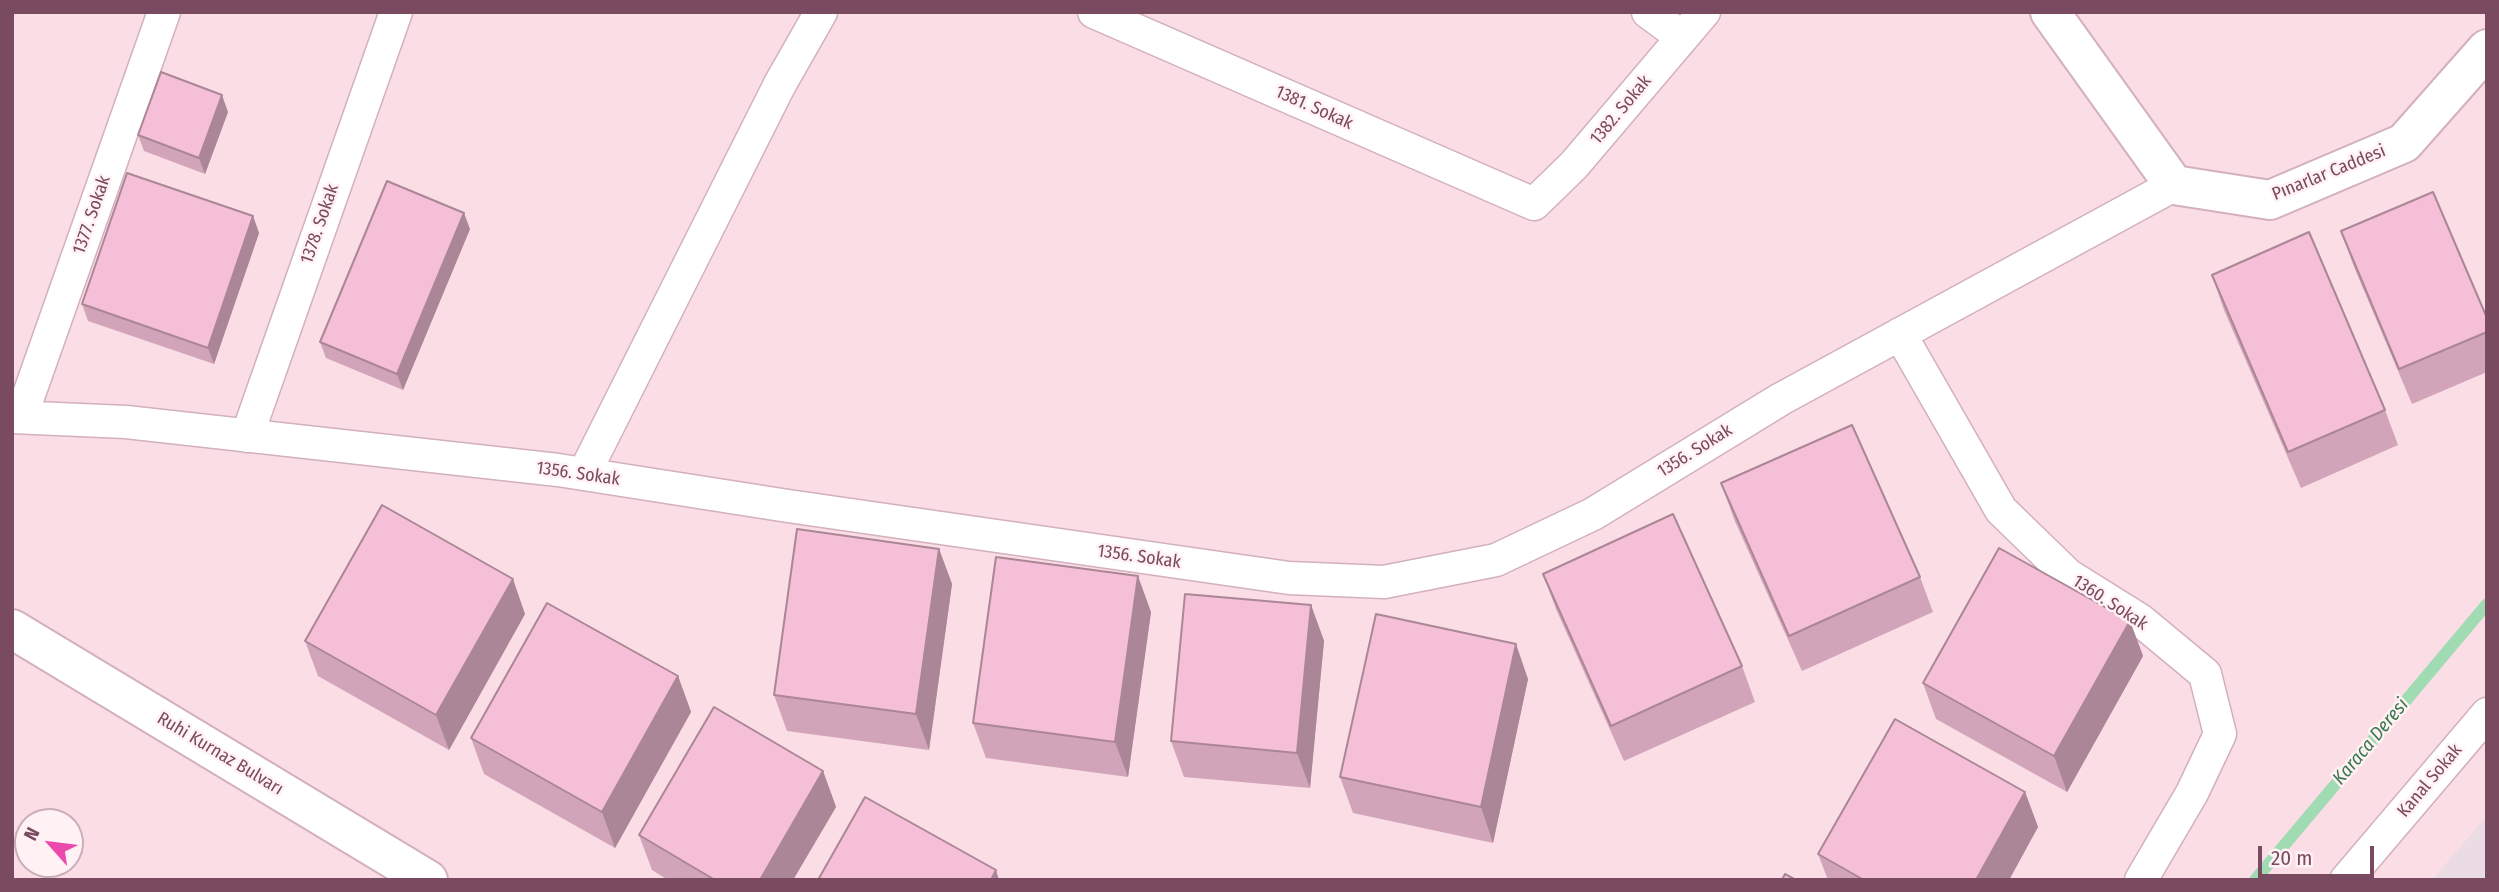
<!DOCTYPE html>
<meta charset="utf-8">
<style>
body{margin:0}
#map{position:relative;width:2499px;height:892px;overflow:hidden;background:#fde9ee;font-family:"Fira Sans Condensed",sans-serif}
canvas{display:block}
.frame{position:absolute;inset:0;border:14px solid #7a4a61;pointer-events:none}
.north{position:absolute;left:14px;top:808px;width:70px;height:70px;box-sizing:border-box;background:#fff1f4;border:2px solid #caaeb9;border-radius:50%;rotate:298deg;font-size:19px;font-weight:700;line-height:28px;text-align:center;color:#7a4a61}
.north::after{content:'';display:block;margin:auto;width:24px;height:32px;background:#ec49ad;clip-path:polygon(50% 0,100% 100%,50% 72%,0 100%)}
.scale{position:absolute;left:2258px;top:846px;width:116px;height:32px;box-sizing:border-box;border:4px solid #7a4a61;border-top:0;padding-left:9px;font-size:21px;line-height:24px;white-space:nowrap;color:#7a4a61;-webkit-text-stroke:5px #fff1f4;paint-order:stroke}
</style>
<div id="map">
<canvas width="2499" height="892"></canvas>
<div class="frame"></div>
<div class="north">N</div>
<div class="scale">20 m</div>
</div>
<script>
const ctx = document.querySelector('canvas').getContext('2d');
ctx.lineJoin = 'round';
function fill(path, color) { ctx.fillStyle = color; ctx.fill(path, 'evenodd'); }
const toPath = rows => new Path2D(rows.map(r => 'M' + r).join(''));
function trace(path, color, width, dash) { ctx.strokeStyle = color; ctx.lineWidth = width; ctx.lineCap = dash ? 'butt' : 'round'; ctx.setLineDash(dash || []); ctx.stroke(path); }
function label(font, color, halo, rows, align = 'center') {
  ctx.font = font + ' "Fira Sans Condensed",sans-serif'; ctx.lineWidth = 5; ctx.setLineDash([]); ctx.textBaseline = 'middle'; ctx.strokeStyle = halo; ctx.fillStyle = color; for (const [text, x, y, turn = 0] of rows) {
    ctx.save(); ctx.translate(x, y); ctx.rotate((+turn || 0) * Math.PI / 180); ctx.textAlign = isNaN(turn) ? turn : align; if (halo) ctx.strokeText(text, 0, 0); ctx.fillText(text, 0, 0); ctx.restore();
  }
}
const residential = toPath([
 [12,12,2487,12,2487,880,12,880],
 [28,822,70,822,70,864,28,864]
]);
const industrial = toPath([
 [2487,816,2487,880,2432,880]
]);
const stream = toPath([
 [2255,880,2487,604]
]);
const minor = toPath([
 [1094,12,1534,204,1574,165,1704,12],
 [1648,12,1682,37],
 [1900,334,2001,510,2068,575,2140,620,2205,674,2220,734,2192,793,2141,880],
 [12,417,126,422,558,470,788,506,1289,578,1384,582,1496,560,1593,514,1781,399,2174,185],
 [21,417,164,12],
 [247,436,396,12],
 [584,474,780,84,821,12],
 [2346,880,2487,714]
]);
const tertiary = toPath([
 [2050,12,2174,185,2270,200,2404,143,2487,49],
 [12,629,428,880]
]);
const wall = toPath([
 [228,112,205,174,144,151,138,135],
 [253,216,259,233,214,364,88,321,82,304],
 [470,229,403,390,326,358,320,342],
 [2341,231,2487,318,2487,372,2412,404,2354,267],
 [2212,275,2385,410,2398,445,2301,488,2224,310],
 [1721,483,1920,577,1933,612,1802,671,1734,519],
 [939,549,952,584,929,750,787,731,774,695],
 [1543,574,1742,666,1755,702,1624,761,1556,609],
 [1311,605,1324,641,1310,788,1184,777,1171,741],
 [1151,612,1128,777,986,758,973,723],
 [525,614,449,750,318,676,305,641],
 [2130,621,2143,656,2067,792,1936,719,1923,683],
 [678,676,691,712,615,848,484,774,471,738],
 [1528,679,1493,843,1353,813,1340,777],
 [823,771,836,807,793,880,668,880,652,870,639,835],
 [2025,792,2038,827,2009,880,1828,880,1818,854]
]);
const shadedWall = toPath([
 [222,95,228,112,205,174,199,158],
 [464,213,470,229,403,390,397,374],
 [253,216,259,233,214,364,208,348],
 [939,549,952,584,929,750,916,714],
 [1138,576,1151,612,1128,777,1115,742],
 [513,579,525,614,449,750,436,715],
 [1311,605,1324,641,1310,788,1297,753],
 [2130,621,2143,656,2067,792,2054,756],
 [1516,644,1528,679,1493,843,1481,807],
 [678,676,691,712,615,848,602,812],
 [823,771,836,807,793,880,760,880],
 [2025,792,2038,827,2009,880,1976,880],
 [996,870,999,880,991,880]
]);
const building = toPath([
 [161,72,222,95,199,158,138,135,161,72],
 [127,173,253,216,208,348,82,304,127,173],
 [387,181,464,213,397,374,320,342,387,181],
 [2433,192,2487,318,2487,332,2399,369,2341,231,2433,192],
 [2309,232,2385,410,2288,452,2212,275,2309,232],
 [1852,425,1920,577,1789,636,1721,483,1852,425],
 [382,505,513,579,436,715,305,641,382,505],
 [1673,514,1742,666,1611,726,1543,574,1673,514],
 [797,529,939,549,916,714,774,695,797,529],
 [1999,548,2130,621,2054,756,1923,683,1999,548],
 [996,557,1138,576,1115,742,973,723,996,557],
 [1185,594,1311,605,1297,753,1171,741,1185,594],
 [547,603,678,676,602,812,471,738,547,603],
 [1376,614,1516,644,1481,807,1340,777,1376,614],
 [714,707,823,771,760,880,715,880,639,835,714,707],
 [1895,719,2025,792,1976,880,1864,880,1818,854,1895,719],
 [865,797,996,870,991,880,818,880,865,797],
 [1785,874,1796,880,1782,880,1785,874]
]);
const streetNames = [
 ["1381. Sokak",1314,108,24],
 ["1382. Sokak",1621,110,-50],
 ["Pınarlar Caddesi",2329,173,-22],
 ["1377. Sokak",92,215,-71],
 ["1378. Sokak",320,224,-71],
 ["1356. Sokak",1695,451,-32],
 ["1356. Sokak",578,474,8],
 ["1356. Sokak",1139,557,8],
 ["1360. Sokak",2110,603,33],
 ["Ruhi Kurnaz Bulvarı",220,754,31],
 ["Kanal Sokak",2430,781,-50]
];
const waterNames = [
 ["Karaca Deresi",2371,742,-50]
];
fill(residential, '#fbdde5');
fill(industrial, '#eadce2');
trace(stream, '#a1dbb4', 12);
trace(minor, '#d3b0be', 35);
trace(tertiary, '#d3b0be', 42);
trace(minor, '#fff', 32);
trace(tertiary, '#fff', 38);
fill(wall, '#d2a4b9');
fill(shadedWall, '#ab8696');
fill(building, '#f4bfd7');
trace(building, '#ab8696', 2);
label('18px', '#7a4a61', '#fff1f4', streetNames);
label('italic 19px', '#3a794f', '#fff1f4', waterNames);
</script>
